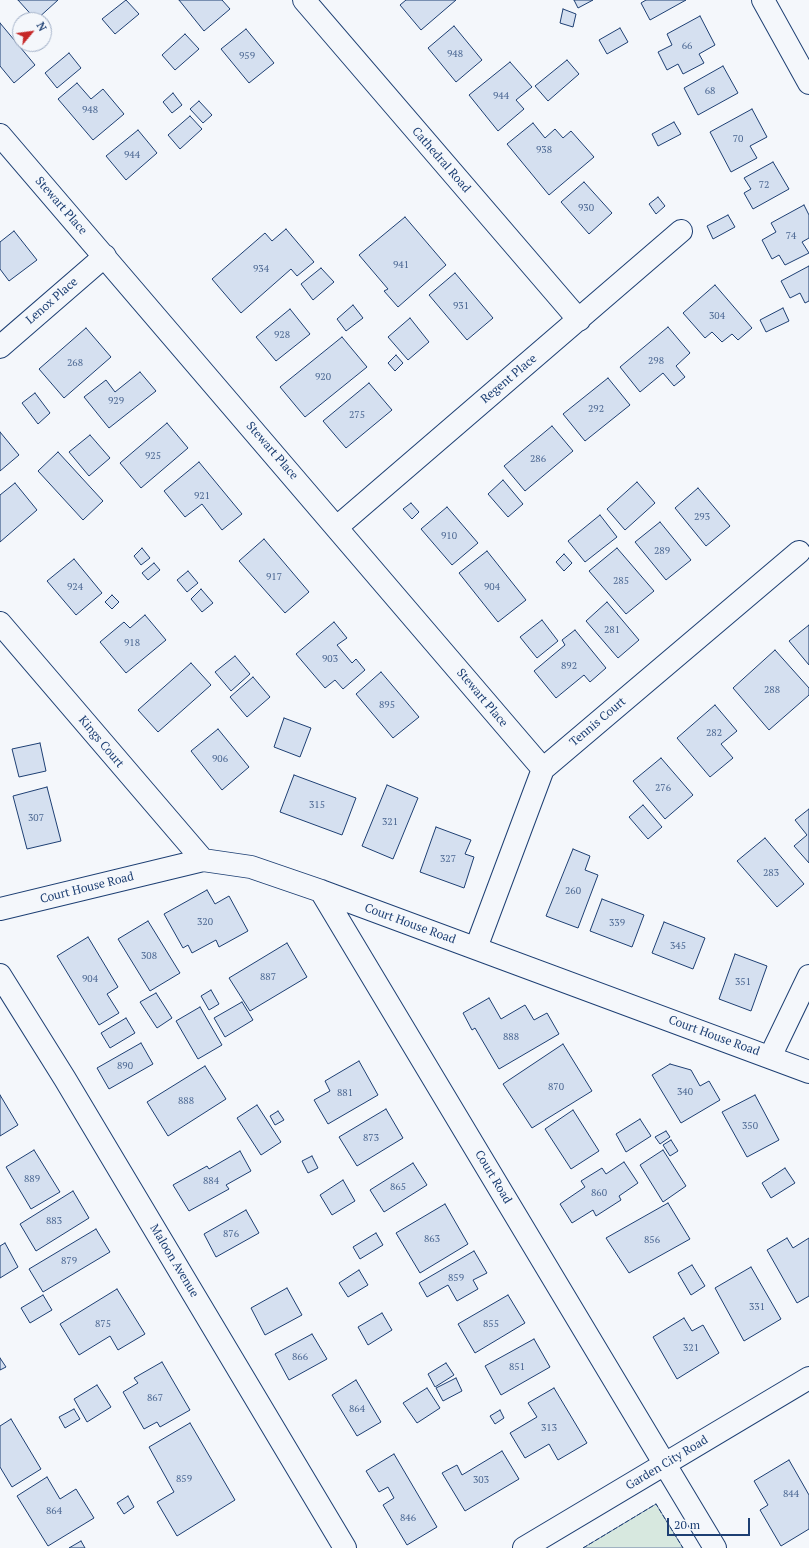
<!DOCTYPE html>
<style>
body{margin:0}
#map{position:relative;width:809px;height:1548px;overflow:hidden;background:#f4f7fb;font-family:"PT Serif",serif}
canvas{display:block}
.north{position:absolute;left:12px;top:12px;width:40px;height:40px;box-sizing:border-box;background:#f4f7fb;border:1px solid #9eadc5;border-radius:50%;rotate:61deg;font-size:11px;font-weight:700;line-height:16px;text-align:center;color:#1d3f73}
.north::after{content:'';display:block;margin:auto;width:14px;height:18px;background:#c62828;clip-path:polygon(50% 0,100% 100%,50% 72%,0 100%)}
.scale{position:absolute;left:667px;top:1518px;width:83px;height:18px;box-sizing:border-box;border:2px solid #1d3f73;border-top:0;padding-left:5px;font-size:12px;line-height:14px;white-space:nowrap;color:#1d3f73;-webkit-text-stroke:3px #f4f7fb;paint-order:stroke}
</style>
<div id="map">
<canvas width="809" height="1548"></canvas>
<div class="north">N</div>
<div class="scale">20 m</div>
</div>
<script>
const ctx = document.querySelector('canvas').getContext('2d');
ctx.lineJoin = 'round';
function fill(path, color) { ctx.fillStyle = color; ctx.fill(path, 'evenodd'); }
const toPath = rows => new Path2D(rows.map(r => 'M' + r).join(''));
function trace(path, color, width, dash) { ctx.strokeStyle = color; ctx.lineWidth = width; ctx.lineCap = dash ? 'butt' : 'round'; ctx.setLineDash(dash || []); ctx.stroke(path); }
function label(font, color, halo, rows, align = 'center') {
  ctx.font = font + ' "PT Serif",serif'; ctx.lineWidth = 3; ctx.setLineDash([]); ctx.textBaseline = 'middle'; ctx.strokeStyle = halo; ctx.fillStyle = color; for (const [text, x, y, turn = 0] of rows) {
    ctx.save(); ctx.translate(x, y); ctx.rotate((+turn || 0) * Math.PI / 180); ctx.textAlign = isNaN(turn) ? turn : align; if (halo) ctx.strokeText(text, 0, 0); ctx.fillText(text, 0, 0); ctx.restore();
  }
}
const green = toPath([
 [656,1504,683,1548,583,1548,656,1504]
]);
const building = toPath([
 [18,0,58,0,36,20,18,0],
 [126,0,139,14,115,34,102,19,126,0],
 [179,0,222,0,230,9,204,31,179,0],
 [406,0,456,0,421,30,400,5,406,0],
 [574,0,593,0,578,8,574,0],
 [646,0,686,0,650,20,641,3,646,0],
 [563,9,576,14,573,27,560,23,563,9],
 [700,16,715,45,699,54,704,63,683,74,678,64,667,70,658,52,672,45,667,34,700,16],
 [0,23,35,65,14,83,0,66,0,23],
 [454,26,482,60,456,82,428,48,454,26],
 [620,28,628,42,607,54,599,40,620,28],
 [246,29,274,63,249,83,221,49,246,29],
 [185,34,199,49,175,70,162,55,185,34],
 [69,53,81,68,57,88,45,73,69,53],
 [567,60,579,74,548,101,535,86,567,60],
 [510,62,532,87,516,100,524,109,498,131,469,95,510,62],
 [723,66,738,93,698,115,684,88,723,66],
 [77,83,91,99,103,89,124,114,93,140,58,99,77,83],
 [173,93,182,105,172,113,163,102,173,93],
 [199,101,212,115,203,123,190,109,199,101],
 [752,109,767,137,750,146,757,158,731,172,710,132,752,109],
 [190,116,202,129,180,149,168,135,190,116],
 [674,122,681,134,658,146,652,134,674,122],
 [533,123,545,138,555,129,563,138,571,131,594,157,549,195,507,144,533,123],
 [138,130,157,153,126,180,106,156,138,130],
 [773,162,789,189,753,209,744,193,751,189,744,178,773,162],
 [584,182,612,213,589,234,561,202,584,182],
 [658,197,665,206,656,214,649,204,658,197],
 [804,205,809,215,809,238,802,242,809,253,785,265,779,255,772,259,762,240,776,232,771,223,804,205],
 [728,215,735,227,713,239,707,226,728,215],
 [405,217,446,265,398,307,384,291,388,289,359,255,405,217],
 [286,229,314,262,297,276,291,269,241,313,212,279,265,233,272,241,286,229],
 [14,231,37,260,9,281,0,269,0,242,14,231],
 [809,266,809,301,805,303,800,293,790,298,781,281,809,266],
 [321,268,334,282,313,300,301,284,321,268],
 [455,273,493,318,467,340,429,295,455,273],
 [715,285,752,328,738,340,732,334,722,342,712,332,705,338,683,313,715,285],
 [353,305,363,318,346,331,337,319,353,305],
 [783,308,789,321,766,332,760,320,783,308],
 [290,309,310,334,276,361,256,337,290,309],
 [410,318,429,342,408,360,388,337,410,318],
 [668,327,690,353,676,366,685,377,674,386,663,373,640,392,620,367,668,327],
 [86,328,111,357,64,398,39,369,86,328],
 [342,337,367,367,305,417,280,387,342,337],
 [396,355,403,363,395,371,388,363,396,355],
 [140,372,156,391,109,428,84,397,106,380,115,392,140,372],
 [608,378,630,405,585,441,563,414,608,378],
 [369,383,392,410,346,448,323,421,369,383],
 [35,393,50,413,38,424,22,403,35,393],
 [167,423,188,448,141,488,120,463,167,423],
 [552,426,573,451,525,491,504,466,552,426],
 [0,432,19,455,0,471,0,432],
 [90,435,110,458,89,476,69,452,90,435],
 [58,452,103,501,83,520,38,471,58,452],
 [199,462,242,514,222,530,202,504,185,517,164,491,199,462],
 [503,480,523,504,508,517,488,494,503,480],
 [637,482,655,503,625,530,607,509,637,482],
 [15,483,37,510,0,542,0,495,15,483],
 [698,488,730,526,706,546,675,508,698,488],
 [411,503,419,512,412,519,403,509,411,503],
 [447,507,478,543,452,565,421,529,447,507],
 [600,515,617,537,585,562,568,541,600,515],
 [660,522,691,560,666,580,635,542,660,522],
 [264,539,309,592,285,613,239,561,264,539],
 [142,548,150,558,141,565,134,556,142,548],
 [617,548,654,591,626,614,589,571,617,548],
 [487,551,526,600,498,622,459,573,487,551],
 [564,554,572,563,564,571,556,562,564,554],
 [74,559,102,593,76,615,47,581,74,559],
 [154,563,160,570,148,580,142,573,154,563],
 [188,571,198,583,187,592,177,580,188,571],
 [201,589,213,603,202,612,191,599,201,589],
 [112,595,119,602,112,609,105,602,112,595],
 [607,602,639,640,618,658,586,621,607,602],
 [145,615,166,640,126,673,100,642,124,622,130,628,145,615],
 [542,620,558,641,537,658,520,637,542,620],
 [334,622,347,638,337,645,352,663,356,659,365,670,343,689,335,680,325,688,296,654,334,622],
 [809,625,809,665,789,641,809,625],
 [575,630,606,668,590,682,584,675,556,698,534,671,565,645,562,640,575,630],
 [775,650,809,688,809,695,769,730,733,688,775,650],
 [235,656,250,674,231,691,215,672,235,656],
 [191,663,211,685,158,732,138,710,191,663],
 [381,672,419,717,393,738,356,694,381,672],
 [253,677,270,697,247,717,230,697,253,677],
 [715,705,737,731,721,744,733,758,710,777,677,738,715,705],
 [284,718,311,728,300,757,274,747,284,718],
 [218,729,249,767,222,790,191,751,218,729],
 [40,743,46,771,19,777,12,749,40,743],
 [661,758,693,795,665,819,633,781,661,758],
 [294,775,356,798,342,835,280,812,294,775],
 [387,785,418,798,393,859,362,846,387,785],
 [47,787,61,841,27,849,13,796,47,787],
 [643,805,662,827,648,839,629,817,643,805],
 [809,809,809,863,794,846,807,835,795,820,809,809],
 [436,827,471,840,465,854,474,857,464,888,420,872,436,827],
 [765,838,804,884,777,907,737,861,765,838],
 [573,849,590,856,585,870,598,875,578,928,546,916,573,849],
 [207,890,215,904,229,896,248,931,219,947,216,940,192,953,188,945,183,948,164,914,207,890],
 [602,899,644,915,632,947,590,931,602,899],
 [148,921,180,973,150,991,118,939,148,921],
 [664,922,705,938,693,969,652,953,664,922],
 [88,937,118,987,107,994,119,1013,99,1025,57,956,88,937],
 [287,943,307,977,250,1011,229,978,287,943],
 [735,954,767,966,751,1011,719,999,735,954],
 [211,990,219,1004,209,1010,201,996,211,990],
 [156,993,172,1018,157,1028,140,1002,156,993],
 [489,998,501,1019,525,1005,534,1020,547,1013,559,1034,499,1069,475,1028,472,1030,463,1013,489,998],
 [242,1002,253,1020,225,1037,214,1018,242,1002],
 [200,1007,222,1045,198,1059,176,1021,200,1007],
 [126,1018,135,1033,110,1048,101,1033,126,1018],
 [141,1043,153,1064,109,1089,97,1068,141,1043],
 [563,1044,592,1091,532,1128,503,1084,563,1044],
 [359,1061,378,1095,328,1124,314,1100,330,1091,325,1081,359,1061],
 [670,1064,691,1070,700,1086,709,1081,720,1100,681,1123,652,1075,670,1064],
 [205,1066,226,1099,168,1136,147,1102,205,1066],
 [0,1095,18,1125,0,1136,0,1095],
 [755,1095,779,1140,747,1157,722,1112,755,1095],
 [257,1105,281,1142,261,1155,237,1118,257,1105],
 [386,1109,403,1138,357,1166,339,1137,386,1109],
 [573,1110,599,1151,571,1169,545,1129,573,1110],
 [278,1111,284,1120,275,1125,270,1116,278,1111],
 [640,1119,651,1136,626,1152,616,1134,640,1119],
 [666,1131,670,1137,660,1144,655,1137,666,1131],
 [671,1140,678,1151,670,1156,663,1145,671,1140],
 [34,1150,60,1192,31,1209,6,1167,34,1150],
 [663,1150,686,1186,663,1202,640,1165,663,1150],
 [240,1151,251,1171,226,1185,229,1189,189,1211,173,1185,207,1166,209,1169,240,1151],
 [312,1156,318,1168,308,1173,302,1161,312,1156],
 [624,1162,638,1183,619,1196,621,1200,596,1216,593,1210,572,1223,560,1204,585,1187,581,1181,602,1168,606,1174,624,1162],
 [413,1163,427,1185,384,1212,370,1190,413,1163],
 [785,1168,795,1183,771,1198,762,1183,785,1168],
 [343,1180,355,1201,332,1215,320,1195,343,1180],
 [73,1191,89,1218,36,1251,20,1224,73,1191],
 [668,1203,690,1239,629,1273,606,1238,668,1203],
 [445,1204,468,1244,420,1273,396,1233,445,1204],
 [246,1210,259,1233,216,1257,204,1234,246,1210],
 [96,1229,110,1252,43,1292,29,1269,96,1229],
 [376,1233,383,1245,360,1259,353,1247,376,1233],
 [787,1238,793,1248,809,1238,809,1296,797,1303,767,1250,787,1238],
 [5,1243,18,1267,0,1278,0,1246,5,1243],
 [474,1251,487,1273,473,1280,478,1289,457,1301,448,1285,427,1297,419,1283,474,1251],
 [692,1265,705,1286,691,1295,678,1273,692,1265],
 [751,1267,781,1319,744,1341,715,1288,751,1267],
 [359,1270,368,1285,348,1297,339,1283,359,1270],
 [287,1288,302,1315,265,1335,251,1308,287,1288],
 [117,1289,145,1334,118,1350,110,1336,79,1355,60,1324,117,1289],
 [43,1295,52,1310,30,1323,21,1308,43,1295],
 [508,1295,525,1323,475,1353,458,1324,508,1295],
 [382,1313,392,1330,368,1345,358,1327,382,1313],
 [684,1318,692,1331,703,1325,719,1353,677,1379,653,1337,684,1318],
 [312,1334,327,1359,289,1380,275,1354,312,1334],
 [534,1339,550,1367,501,1395,485,1366,534,1339],
 [0,1358,6,1367,0,1370,0,1358],
 [162,1362,190,1410,160,1427,157,1422,144,1429,123,1392,138,1383,134,1378,162,1362],
 [446,1363,454,1375,435,1387,428,1374,446,1363],
 [456,1378,462,1391,443,1401,436,1388,456,1378],
 [356,1380,381,1422,357,1436,332,1395,356,1380],
 [97,1385,111,1407,87,1422,74,1399,97,1385],
 [427,1388,440,1408,417,1423,403,1403,427,1388],
 [554,1388,587,1443,558,1460,549,1444,525,1458,510,1433,537,1417,528,1403,554,1388],
 [74,1409,80,1419,65,1428,59,1417,74,1409],
 [500,1410,504,1418,495,1424,490,1416,500,1410],
 [11,1419,41,1469,12,1487,0,1467,0,1426,11,1419],
 [190,1423,235,1500,177,1536,157,1502,174,1492,149,1447,190,1423],
 [502,1451,519,1479,465,1511,442,1473,457,1465,462,1475,502,1451],
 [394,1454,437,1527,407,1545,383,1505,394,1498,388,1487,379,1492,366,1471,394,1454],
 [789,1460,809,1495,809,1529,781,1546,760,1510,768,1505,754,1481,789,1460],
 [47,1477,60,1499,76,1489,94,1518,48,1546,17,1496,47,1477],
 [128,1496,134,1507,124,1514,117,1503,128,1496],
 [81,1541,85,1548,69,1548,81,1541]
]);
const street = toPath([
 [304,0,579,320],
 [763,0,809,83],
 [0,135,543,769],
 [0,347,105,256],
 [337,527,681,231],
 [0,623,203,860],
 [321,891,715,1548],
 [0,909,203,860,251,867,321,891,809,1072],
 [476,948,543,769,799,552],
 [0,975,65,1079,345,1548],
 [770,1057,809,976],
 [524,1548,809,1378]
]);
const fence = toPath([
 [583,1548,656,1504,683,1548]
]);
const numberNames = [
 ["66",687,46],
 ["948",455,54],
 ["959",247,56],
 ["68",710,91],
 ["944",501,96],
 ["948",90,110],
 ["70",738,139],
 ["938",544,150],
 ["944",132,155],
 ["72",764,185],
 ["930",586,208],
 ["74",791,236],
 ["941",401,265],
 ["934",261,269],
 ["931",461,306],
 ["304",717,316],
 ["928",282,335],
 ["298",656,361],
 ["268",75,363],
 ["920",323,377],
 ["929",116,401],
 ["292",596,409],
 ["275",357,415],
 ["925",153,456],
 ["286",538,459],
 ["921",202,496],
 ["293",702,517],
 ["910",449,536],
 ["289",662,551],
 ["917",274,577],
 ["285",621,581],
 ["924",75,587],
 ["904",492,587],
 ["281",612,630],
 ["918",132,643],
 ["903",330,659],
 ["892",569,666],
 ["288",772,690],
 ["895",387,705],
 ["282",714,733],
 ["906",220,759],
 ["276",663,788],
 ["315",317,805],
 ["307",36,818],
 ["321",390,822],
 ["327",448,859],
 ["283",771,873],
 ["260",573,891],
 ["320",205,922],
 ["339",617,923],
 ["345",678,946],
 ["308",149,956],
 ["887",268,977],
 ["904",90,979],
 ["351",743,982],
 ["888",511,1037],
 ["890",125,1066],
 ["870",556,1087],
 ["340",685,1092],
 ["881",345,1093],
 ["888",186,1101],
 ["350",750,1126],
 ["873",371,1138],
 ["889",32,1179],
 ["884",211,1181],
 ["865",398,1187],
 ["860",599,1193],
 ["883",54,1221],
 ["876",231,1234],
 ["863",432,1239],
 ["856",652,1240],
 ["879",69,1261],
 ["859",456,1278],
 ["331",757,1307],
 ["875",103,1324],
 ["855",491,1324],
 ["321",691,1348],
 ["866",300,1357],
 ["851",517,1367],
 ["867",155,1398],
 ["864",357,1409],
 ["313",549,1428],
 ["859",184,1479],
 ["303",481,1480],
 ["844",791,1494],
 ["864",54,1511],
 ["846",408,1518]
];
const streetNames = [
 ["Cathedral Road",441,160,49],
 ["Stewart Place",61,206,49],
 ["Lenox Place",52,301,-41],
 ["Regent Place",509,379,-40],
 ["Stewart Place",272,451,49],
 ["Stewart Place",482,698,50],
 ["Tennis Court",598,722,-40],
 ["Kings Court",101,742,50],
 ["Court House Road",87,888,-14],
 ["Court House Road",410,924,20],
 ["Court House Road",714,1036,20],
 ["Court Road",493,1177,59],
 ["Maloon Avenue",174,1261,59],
 ["Garden City Road",667,1463,-31]
];
fill(green, '#d7e8df');
trace(green, '#687fa3', 1);
fill(building, '#d5e0f0');
trace(building, '#1d3f73', 1);
trace(street, '#1d3f73', 24);
trace(street, '#f4f7fb', 22);
trace(fence, '#1d3f73', 1, [5, 2]);
label('10px', '#4b6792', null, numberNames);
label('12px', '#1d3f73', '#f4f7fb', streetNames);
</script>
